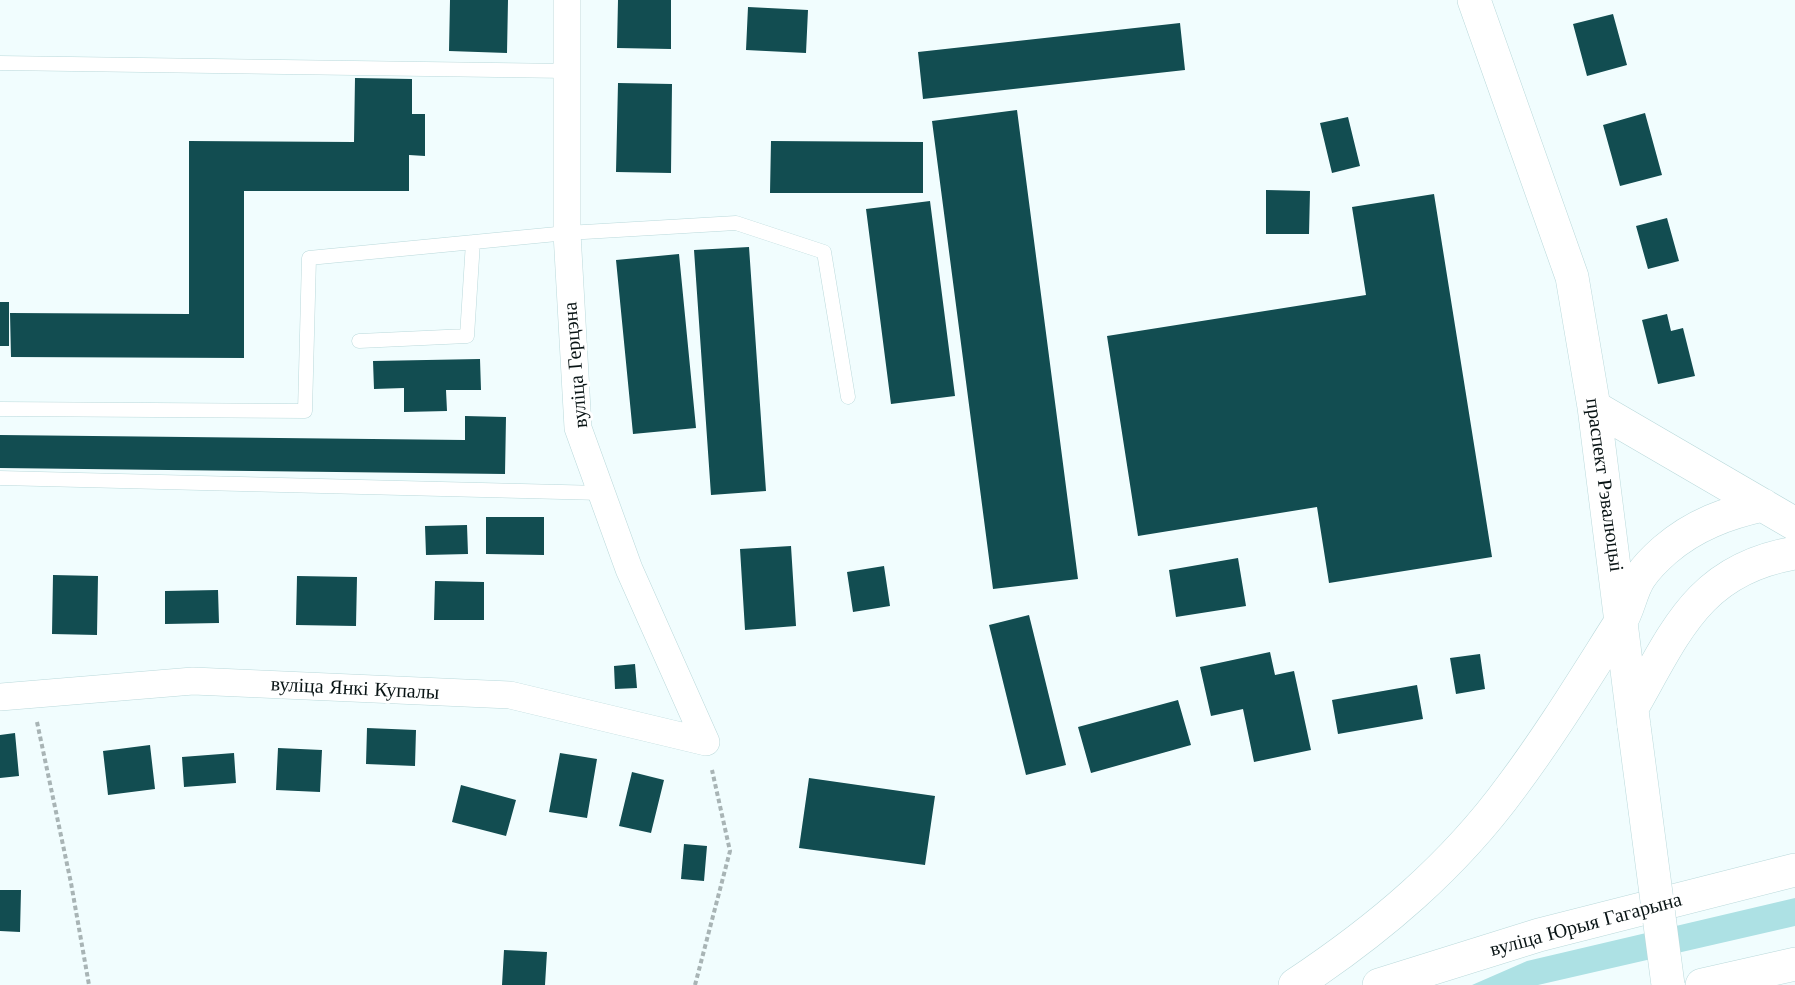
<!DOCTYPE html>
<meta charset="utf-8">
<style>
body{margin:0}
canvas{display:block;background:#f1fdfe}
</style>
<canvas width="1795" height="985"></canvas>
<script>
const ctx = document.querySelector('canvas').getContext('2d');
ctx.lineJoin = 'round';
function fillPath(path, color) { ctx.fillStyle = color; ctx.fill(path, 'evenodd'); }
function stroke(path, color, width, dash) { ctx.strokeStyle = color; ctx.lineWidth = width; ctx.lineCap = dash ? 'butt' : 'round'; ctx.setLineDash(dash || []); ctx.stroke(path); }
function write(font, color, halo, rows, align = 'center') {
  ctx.font = font + ' "Libre Baskerville",serif'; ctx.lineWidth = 6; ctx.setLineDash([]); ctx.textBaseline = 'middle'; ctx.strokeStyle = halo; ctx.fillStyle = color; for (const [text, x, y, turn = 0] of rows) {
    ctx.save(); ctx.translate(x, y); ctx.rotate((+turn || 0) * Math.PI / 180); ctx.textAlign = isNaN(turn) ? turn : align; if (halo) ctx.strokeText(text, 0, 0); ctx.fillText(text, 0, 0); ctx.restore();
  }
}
const green = new Path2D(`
 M1795,898v28l-257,59h-66l55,-24z`);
const building = new Path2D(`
 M450,0h58l-1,53 -58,-2z
 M618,0h53v49l-54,-1z
 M748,7l60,3 -2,43 -60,-3z
 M1613,14l14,51 -40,11 -14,-52z
 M1180,23l5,47 -262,29 -5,-47z
 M355,78l57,1v35h13v42l-16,-1v36h-165v167l-233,-1 -1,-44 179,1v-173l165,1z
 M618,83l54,1 -1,89 -55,-1z
 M1017,110l61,469 -85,10 -61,-468z
 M1645,113l17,62 -42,11 -17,-61z
 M1348,117l12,49 -28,7 -12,-50z
 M771,141l152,1v51h-153z
 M1266,190l44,1 -1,43h-43z
 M1434,194l58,363 -163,26 -12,-76 -179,29 -31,-200 259,-41 -14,-88z
 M930,201l25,195 -64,8 -25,-195z
 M1667,218l12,43 -31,8 -12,-43z
 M749,247l17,244 -55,4 -17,-245z
 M679,254l17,174 -63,6 -17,-174z
 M0,302h9v44h-9z
 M1667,314l4,17 12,-3 12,48 -37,8 -16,-64z
 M480,359l1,31h-35l1,21 -43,1v-24l-30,1 -1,-28z
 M465,416l41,1 -1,57 -505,-6v-33l465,5z
 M486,517h58v38l-58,-1z
 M467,525l1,29 -42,1 -1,-29z
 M791,546l5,80 -51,4 -5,-81z
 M1238,558l8,48 -70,11 -7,-47z
 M884,566l6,40 -37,6 -6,-40z
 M53,575l45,1 -1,59 -45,-1z
 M297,576l60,1 -1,49 -60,-1z
 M435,581l49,1v38h-50z
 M218,590l1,33 -54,1v-33z
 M1029,615l37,150 -40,10 -37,-150z
 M1270,652l5,23 19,-4 17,79 -57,12 -11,-53 -32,7 -11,-49z
 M1480,654l5,35 -29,5 -6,-36z
 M635,664l2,24 -22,1 -1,-23z
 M1417,685l6,34 -85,15 -6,-34z
 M1178,700l13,45 -100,28 -13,-46z
 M367,728l49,2 -1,36 -49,-2z
 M15,733l4,43 -19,2v-43z
 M150,745l5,44 -47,6 -5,-44z
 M278,748l44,2 -2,42 -44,-2z
 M234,753l2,30 -52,4 -2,-30z
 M560,753l37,6 -10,59 -38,-6z
 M632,772l32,8 -13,53 -32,-7z
 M809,778l126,18 -10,69 -126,-17z
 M461,785l55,15 -10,36 -54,-14z
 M684,844l23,2 -3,35 -23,-2z
 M0,890h21l-1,42 -20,-1z
 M504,950l43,2 -2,33h-43z`);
const path = new Path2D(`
 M37,722l34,161 18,102
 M695,985l35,-134 -18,-81`);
const service = new Path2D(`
 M0,63l567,8
 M359,341l108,-5 6,-94
 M0,409l305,2 4,-153 258,-25 169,-10 88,29 24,145
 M0,478l602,15`);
const minor = new Path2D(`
 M567,0v233l11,195 51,141 77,173
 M0,697l193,-16 317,14 196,47`);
const primary = new Path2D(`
 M1474,0l98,277 22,130 40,319
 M1594,407l201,117
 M1632,708c44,-77 67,-139 163,-155
 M1295,985c83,-55 158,-118 217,-199 39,-52 73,-108 108,-163 9,-14 11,-33 20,-46 6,-9 17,-20 25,-27 29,-25 62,-37 98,-45
 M1379,985l160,-50 256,-65
 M1702,985l93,-21`);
const primaryBridge = new Path2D(`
 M1634,726l34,259`);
const streetNames = [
 ["вуліца Герцэна",576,365,-95],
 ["праспект Рэвалюцыі",1604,485,82],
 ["вуліца Янкі Купалы",355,689,3],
 ["вуліца Юрыя Гагарына",1586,925,-15]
];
fillPath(green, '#ade1e4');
fillPath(building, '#124d51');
stroke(service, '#bad9db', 15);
stroke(minor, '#bad9db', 28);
stroke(primary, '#bad9db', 34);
stroke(path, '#a8b4b5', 4, [4.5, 3]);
stroke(service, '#fff', 14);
stroke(minor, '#fff', 27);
stroke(primary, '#fff', 33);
stroke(primaryBridge, '#bad9db', 34, []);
stroke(primaryBridge, '#fff', 33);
write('20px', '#091415', '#fff', streetNames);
</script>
